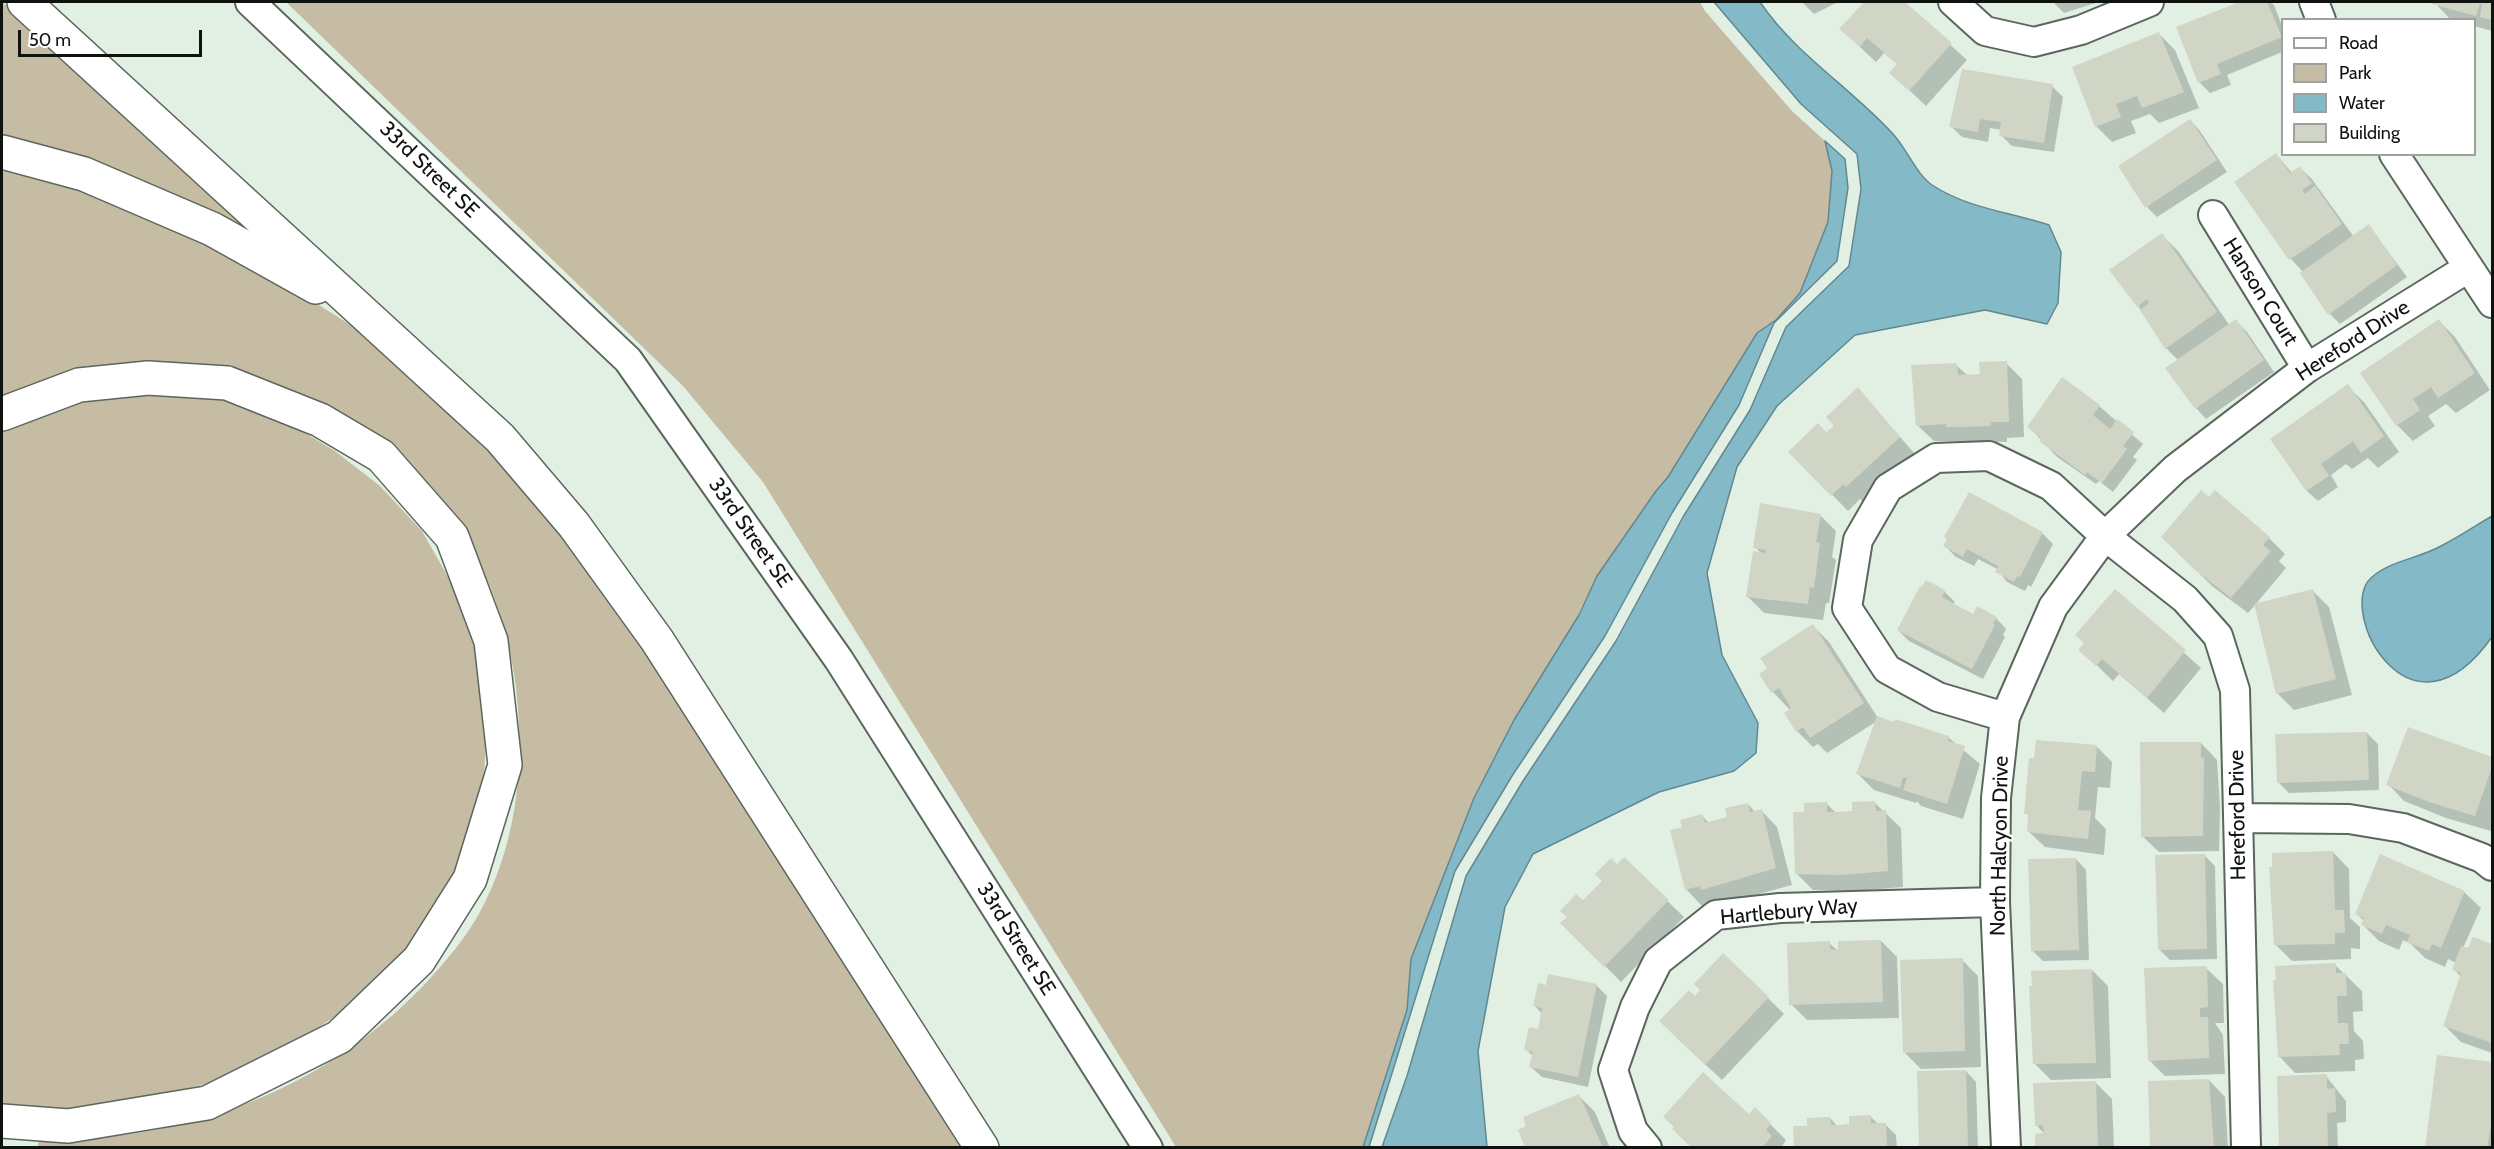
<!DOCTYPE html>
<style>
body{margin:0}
#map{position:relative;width:2494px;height:1149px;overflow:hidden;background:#e2f0e4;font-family:Cabin,sans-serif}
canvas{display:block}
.frame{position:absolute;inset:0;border:3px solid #0e130f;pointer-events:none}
.legend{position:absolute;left:2281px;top:18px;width:195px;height:138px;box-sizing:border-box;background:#fff;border:2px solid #9fa19f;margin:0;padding:8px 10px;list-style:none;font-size:18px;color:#0e130f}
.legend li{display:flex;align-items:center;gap:12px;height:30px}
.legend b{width:30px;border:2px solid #9fa19f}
.scale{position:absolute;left:18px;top:30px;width:184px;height:27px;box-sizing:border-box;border:3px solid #0e130f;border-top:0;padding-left:8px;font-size:18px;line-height:21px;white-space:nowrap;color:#0e130f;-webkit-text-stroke:4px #fff;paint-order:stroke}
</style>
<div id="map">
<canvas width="2494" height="1149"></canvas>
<div class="frame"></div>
<ul class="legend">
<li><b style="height:8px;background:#fff"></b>Road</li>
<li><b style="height:16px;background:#c6bba3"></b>Park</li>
<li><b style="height:16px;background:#84bac7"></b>Water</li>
<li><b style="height:16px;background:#d1d5c5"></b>Building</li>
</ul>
<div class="scale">50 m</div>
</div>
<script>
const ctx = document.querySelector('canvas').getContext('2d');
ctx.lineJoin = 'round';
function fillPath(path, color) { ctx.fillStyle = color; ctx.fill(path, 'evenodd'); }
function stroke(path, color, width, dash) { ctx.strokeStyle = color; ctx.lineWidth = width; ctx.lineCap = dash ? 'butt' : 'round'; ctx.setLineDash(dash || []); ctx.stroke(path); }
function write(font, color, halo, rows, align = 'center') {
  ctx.font = font + ' Cabin,sans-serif'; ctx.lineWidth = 4.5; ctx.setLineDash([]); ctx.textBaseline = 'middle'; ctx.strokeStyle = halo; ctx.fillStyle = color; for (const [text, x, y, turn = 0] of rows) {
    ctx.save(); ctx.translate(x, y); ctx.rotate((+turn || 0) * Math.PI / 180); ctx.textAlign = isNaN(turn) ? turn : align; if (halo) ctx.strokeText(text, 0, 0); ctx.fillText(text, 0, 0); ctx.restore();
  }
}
const green = new Path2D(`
 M2,2l255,227 -5,6 -250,-98z
 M286,2h1414l5,9 87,100 33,30 7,30 -4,51 -28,71 -24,27 -19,13 -89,144 -12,14 -59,85 -186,383 -4,51 -44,137h-187l-413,-665 -80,-96z
 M2,162l166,59 132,72 60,38 96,81 143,164 361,571 -922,-1 1,-7c32,-1 66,-1 98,-6 110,-17 211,-68 288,-149 20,-22 42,-47 56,-74 30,-56 41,-122 38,-185 -2,-49 -11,-95 -30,-141 -4,-8 -7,-19 -12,-26 -13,-17 -41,-34 -58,-49 -49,-41 -97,-82 -146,-123l-271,17z
 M124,390l65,1 74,17 72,43 45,35 42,45 38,67 20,65 7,62 -4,66 -11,53 -69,113 -49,46 -65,45 -57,29 -68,18 -72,13 -52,2 -38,-5v-677l59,-24z`);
const water = new Path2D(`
 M1714,2h46c35,52 91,86 133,132 14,15 23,40 39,51 35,23 77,27 117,40l12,27 -3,51 -11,21 -62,-14 -130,25 -78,71 -40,61 -30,106 15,82 36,68 -2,30 -22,18 -75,21 -126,62 -28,53 -27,144 9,96h-105l25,-71 59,-200 57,-95 93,-140 67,-124 67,-107 36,-83 63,-61 12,-77 -4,-35 -56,-50z
 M1825,141l20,18 3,29 -11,73 -63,62 -35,82 -67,108 -67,123 -93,140 -57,95 -86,276h-6l44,-137 4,-51 63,-161 40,-78 65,-105 18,-39 59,-85 12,-14 89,-144 19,-13 24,-27 28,-71 4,-51z
 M2492,516v121c-83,117 -156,-28 -121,-59 18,-17 49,-20 70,-32 18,-9 34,-20 51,-30z`);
const shadow = new Path2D(`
 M1802,2h36l-24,12z
 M1866,2h37l64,58 -41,46 -35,-33 7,-8 -14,-12 -8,9 -35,-33z
 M2053,2h46l-35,11z
 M2244,2h27l3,3 8,21v26l-55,23 4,10 -21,8 -11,-11 -22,-54z
 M2434,2h58v29l-18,-5v-6l-24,-1z
 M2159,34l16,16 24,58 -40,15 -9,-9 -19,7 5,12 -24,9 -16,-16z
 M2052,86l11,11 -9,55 -42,-6 -11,-11 1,-5 -12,-2 -2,14 -26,-5 -11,-11z
 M2190,120l10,11 27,41 -70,45 -10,-10z
 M2276,154l16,19 8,-5 11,10 43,59 15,-11 38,51 -67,47 -10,-10 -27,-42 -12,-13 -55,-77z
 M2162,235l16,16 52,75 6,-5 11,11 27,40 -68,47 -10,-11 -17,-47 -13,-13 -28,-42z
 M2439,321l16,16 35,53 -34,23 -10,-9 -18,12 7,10 -22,15 -16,-16 -35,-51z
 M2006,363l16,16 2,58 -17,1v4l-73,-1 -17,-16 39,-60 12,11 13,-1z
 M2347,386l17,16 35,50 -21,16 -10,-10 -16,11 -6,-5 -15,11 7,12 -20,14 -11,-10 -35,-52z
 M1858,389l57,65 -52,48 -3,-3 -12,12 -58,-59 37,-18 9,-8z
 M2099,406l44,38 -10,13 4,3 -24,32 -14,-11 -3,3 -39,-27 -28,-30z
 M1820,515l16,16 -4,26 4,3 -7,43h-3l-3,17 -59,-7 -16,-16 13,-44 -6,-6z
 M2042,533l11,11 -22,43 -3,-2 -3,6 -18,-9 -10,-13 -19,-10 -4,7 -18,-9 -11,-11z
 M2163,537l106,1 16,16 -6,7 7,7 -31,37 58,-14 16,16 23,88 -58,15 -16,-16 -23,-89 -7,8 -36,-27z
 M1923,589l21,2 11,11 -2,3 21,11 22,2 10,11 -3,6 2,2 -22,42 -74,-38 -11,-11z
 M2115,591l86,77 -37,45 -45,-39 -6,7 -32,-31z
 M1813,626l16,16 49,76 70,19 32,27 -17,55 -42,-13 -4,-5 -1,2 -42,-13 -16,-16 19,-53 -50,32 -9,-9 -5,3 -16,-16 -7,-21 -17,-18 -12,-18z
 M2409,728l83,30 -1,73 -45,-13 -42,-17 -16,-17z
 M2367,733l11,11 1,46 -90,3 -11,-11z
 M2201,743l16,17 3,47 -1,44 -60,1 -17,-16z
 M2096,746l16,16 -2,26 -12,-1 -3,31 11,11 -2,26 -59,-8 -17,-16 2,-14 -4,-4z
 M1875,803l26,25 2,59 -46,4 -44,-1 -17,-17 31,-69 9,9h17z
 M1748,804l7,8 6,-2 16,17 15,58 -74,20 -2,-3 -14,4 -16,-17 -2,-61 18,-12 7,7 20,-5z
 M2333,852l16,17 1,49 10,9v22l-9,-1v11l-59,2 -16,-16 -5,-76z
 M2204,855l11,11 2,93 -47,1 -11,-11z
 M1624,859l60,58 -63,65 -59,-59z
 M2076,859l10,11 3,90 -46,1 -11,-11z
 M2464,892l17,16 -18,40 6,2 4,-11 19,6v108l-31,-11 -16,-16 16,-49 -7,-8 2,-6 -8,-4 -3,8 -20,-9 -14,-14 -8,-4 -4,10 -20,-9 -16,-16 1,-4 -7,-7z
 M1881,941l16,16 2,61 -92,2 -16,-16 38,-61 9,8z
 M1962,960l16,16 3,91 -60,2 -16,-16z
 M2335,965l27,26 1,20 -10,1 1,19 9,10 1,18 -9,1v11l-60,2 -16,-17z
 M2206,968l17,16 1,39h-9l8,12 2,39 -60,2 -16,-16z
 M2092,970l16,16 3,92 -60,2 -16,-16 -2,-76z
 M1596,985l11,11 -19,91 -46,-10 -11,-10 2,-11 -7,-7 13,-18 3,-17 -7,-8 12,-19z
 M1695,998h73l16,16 -62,66 -45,-42z
 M2438,1057l54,7v84h-65z
 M1966,1071l10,11 2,66h-57z
 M2326,1076l20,25v21l-9,1 1,25h-58z
 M2209,1080l16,17 3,51h-77z
 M2096,1083l16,16 2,49h-77l9,-13 -10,-10z
 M1579,1096l16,16 15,36h-83z
 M1755,1109l31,31 -5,8h-88l56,-32z
 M1871,1117l7,7h7l11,11 1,13h-102l14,-21 21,-9 7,8h14z`);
const building = new Path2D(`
 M1864,2h41l47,41 -43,48 -20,-18 8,-9 -30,-26 -7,9 -21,-18z
 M2239,2h28l15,35 -65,27 4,10 -23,9 -22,-56z
 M2432,2h60v18l-12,-3 2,-13h-2l-4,12 -44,-12z
 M2159,32l25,60 -42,16 -5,-12 -21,8 5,13 -26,10 -23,-60z
 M1962,69l91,15 -9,59 -45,-7 2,-14 -21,-3 -2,13 -29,-5z
 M2190,119l27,41 -72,48 -27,-42z
 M2276,153l14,20 10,-7 12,17 -10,7 3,4 10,-8 27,38 -53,36 -55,-78z
 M2369,224l28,41 -69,50 -28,-42z
 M2162,233l55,79 -52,37 -25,-39 9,-7 -2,-4 -10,8 -28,-37z
 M2236,319l28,41 -69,49 -30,-41z
 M2439,319l36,54 -37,25 -7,-11 -18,12 7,11 -24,16 -36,-53z
 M2007,361l2,61h-18v4l-31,1h-14v-3l-30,2 -5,-61 46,-2 1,12 22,-1 -1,-12z
 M2062,377l38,28 -7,10 17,14 7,-10 17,13 -11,14 4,3 -25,34 -15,-11 -2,3 -46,-34 2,-3 -14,-11z
 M2348,384l36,52 -23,17 -8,-12 -32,23 8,12 -23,15 -36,-52z
 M1858,387l42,50 -54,50 -3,-3 -12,12 -43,-44 30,-29 8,9 8,-6 -8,-9z
 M2201,490l8,7 6,-7 55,47 -7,8 8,6 -40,47 -37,-29 -33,-32z
 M1969,492l74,40 -23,45 -3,-1 -3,6 -19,-10 3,-6 -31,-17 -4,8 -20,-11 4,-7 -3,-2z
 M1760,503l61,11 -5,28 4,1 -6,45 -4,-1 -2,17 -62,-7 7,-46 12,2 1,-3 -13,-2z
 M1926,580l19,10 -3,7 31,17 4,-8 20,11 -4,7 2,1 -23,44 -75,-39 23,-44 2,1z
 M2115,589l71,61 -39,48 -45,-39 -6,7 -18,-16 6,-7 -9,-8z
 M2313,589l23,90 -60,15 -22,-90z
 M1813,624l51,79 -54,35 -7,-11 -7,5 -12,-19 7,-5 -12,-20 -8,5 -12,-19 8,-6 -7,-10z
 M1877,716l17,6 1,-3 54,17 -1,5 17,5 -18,58 -44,-14 4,-12 -4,-1 -3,11 -44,-14z
 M2408,727l84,30v10l-17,49 -46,-14 -43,-17z
 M2367,732l2,48 -92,3 -2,-49z
 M2036,740l61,5 -2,27 -13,-1 -2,19 -2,20 13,1 -3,28 -61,-7 1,-18h-4l5,-56h5z
 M2140,742h61v15l3,1 -1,78 -62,1z
 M1875,801l1,10 10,-1 2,61 -47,4 -46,-1 -2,-62h11v-9l23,-1v10h12l13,-1v-9z
 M1748,803l2,9 12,-3 14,59 -75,22 -1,-4 -15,4 -15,-60 12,-3 -2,-7 22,-6 3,9 22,-6 -2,-9z
 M2333,851l2,59h9l1,23h-10v11l-61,1 -5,-78h3v-14z
 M2205,854l2,95 -49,1 -3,-95z
 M2380,854l85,37 -24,57 -9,-4 -3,7 -22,-9 3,-7 -24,-10 -4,9 -21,-9 3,-7 -9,-4z
 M1624,857l45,43 -65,67 -44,-44 7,-6 -7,-6 16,-17 7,6 19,-19 -7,-7 16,-16 6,6z
 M2076,858l3,92 -48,1 -3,-92z
 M2473,937l19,7v99l-49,-17 18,-53 -9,-3 9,-24 7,2z
 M1881,940l2,62 -94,3 -2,-62 43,-2v8l4,1 4,-1v-8z
 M1723,953l46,44 -64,68 -46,-44 30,-31 6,6 5,-6 -6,-6z
 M1963,958l2,93 -62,2 -3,-93z
 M2336,963v10h10l1,23h-10l1,27h10l1,21h-10l1,11 -62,2 -5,-77h3l-1,-14z
 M2207,966l1,41 -8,1v9h8l1,41 -61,3 -4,-93z
 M2092,969l4,94 -63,1 -4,-78h3l-1,-15z
 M1548,974l49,10 -19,93 -49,-10 4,-15 -9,-2 5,-23 9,2 4,-21 -9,-2 5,-23 8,2z
 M2437,1055l55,7v57l-5,29h-62z
 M1966,1070l2,78h-49l-2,-77z
 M1703,1072l46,42 6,-7 16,16 -5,7 6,6 -10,12h-70l-20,-19 2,-2 -11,-10z
 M2327,1074v15l8,-1 1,24 -9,1 1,35h-49l-2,-72z
 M2209,1079l5,69h-64l-2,-67z
 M2096,1081l2,67h-63v-14l9,-1 -1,-8 -8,1 -2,-43z
 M1579,1094l24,54h-78l-7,-18 8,-4 -3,-9z
 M1871,1115v8h15l1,25h-93l-1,-22h14v-8l23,-1 1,8h8l10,-1v-8z`);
const minor = new Path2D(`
 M250,2l378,358 211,300 309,488
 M1953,2l32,29 49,11 47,-12 68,-28
 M2314,2l7,18
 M2394,154l98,149
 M2213,215l94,153
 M2005,717l-67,-20 -51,-28 -40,-61 11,-68 30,-52 48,-30 53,-2 62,30 54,50 80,63 33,37 17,54 11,458
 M2239,818l110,1 54,9 79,30 10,8
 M1647,1148l-14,-17 -20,-61 22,-63 23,-46 58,-46 64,-7 215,-6
 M2006,1148l-11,-246 1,-104 9,-81 48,-110 52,-71 70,-67 132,-101 161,-100`);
const motorway = new Path2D(`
 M24,2l476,436 74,87 83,115 325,508
 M2,152l82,22 128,55 104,58
 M2,414l77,-29 69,-7 79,5 93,37 61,36 71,81 39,104 14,124 -35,114 -51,81 -80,77 -132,66 -139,23 -66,-5`);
const streetNames = [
 ["33rd Street SE",429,170,44],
 ["Hanson Court",2260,292,58],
 ["Hereford Drive",2353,341,-33],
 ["33rd Street SE",750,533,55],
 ["Hereford Drive",2238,815,-91],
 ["North Halcyon Drive",2000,846,-89],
 ["Hartlebury Way",1789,912,-5],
 ["33rd Street SE",1016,939,58]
];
fillPath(green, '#c6bba3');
fillPath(water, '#84bac7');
stroke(water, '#618890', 1.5);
fillPath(shadow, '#0003');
fillPath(building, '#d1d5c5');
stroke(minor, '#5a675d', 32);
stroke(motorway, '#5a675d', 36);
stroke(minor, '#fff', 28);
stroke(motorway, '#fff', 33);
write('21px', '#0e130f', '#fff', streetNames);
</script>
